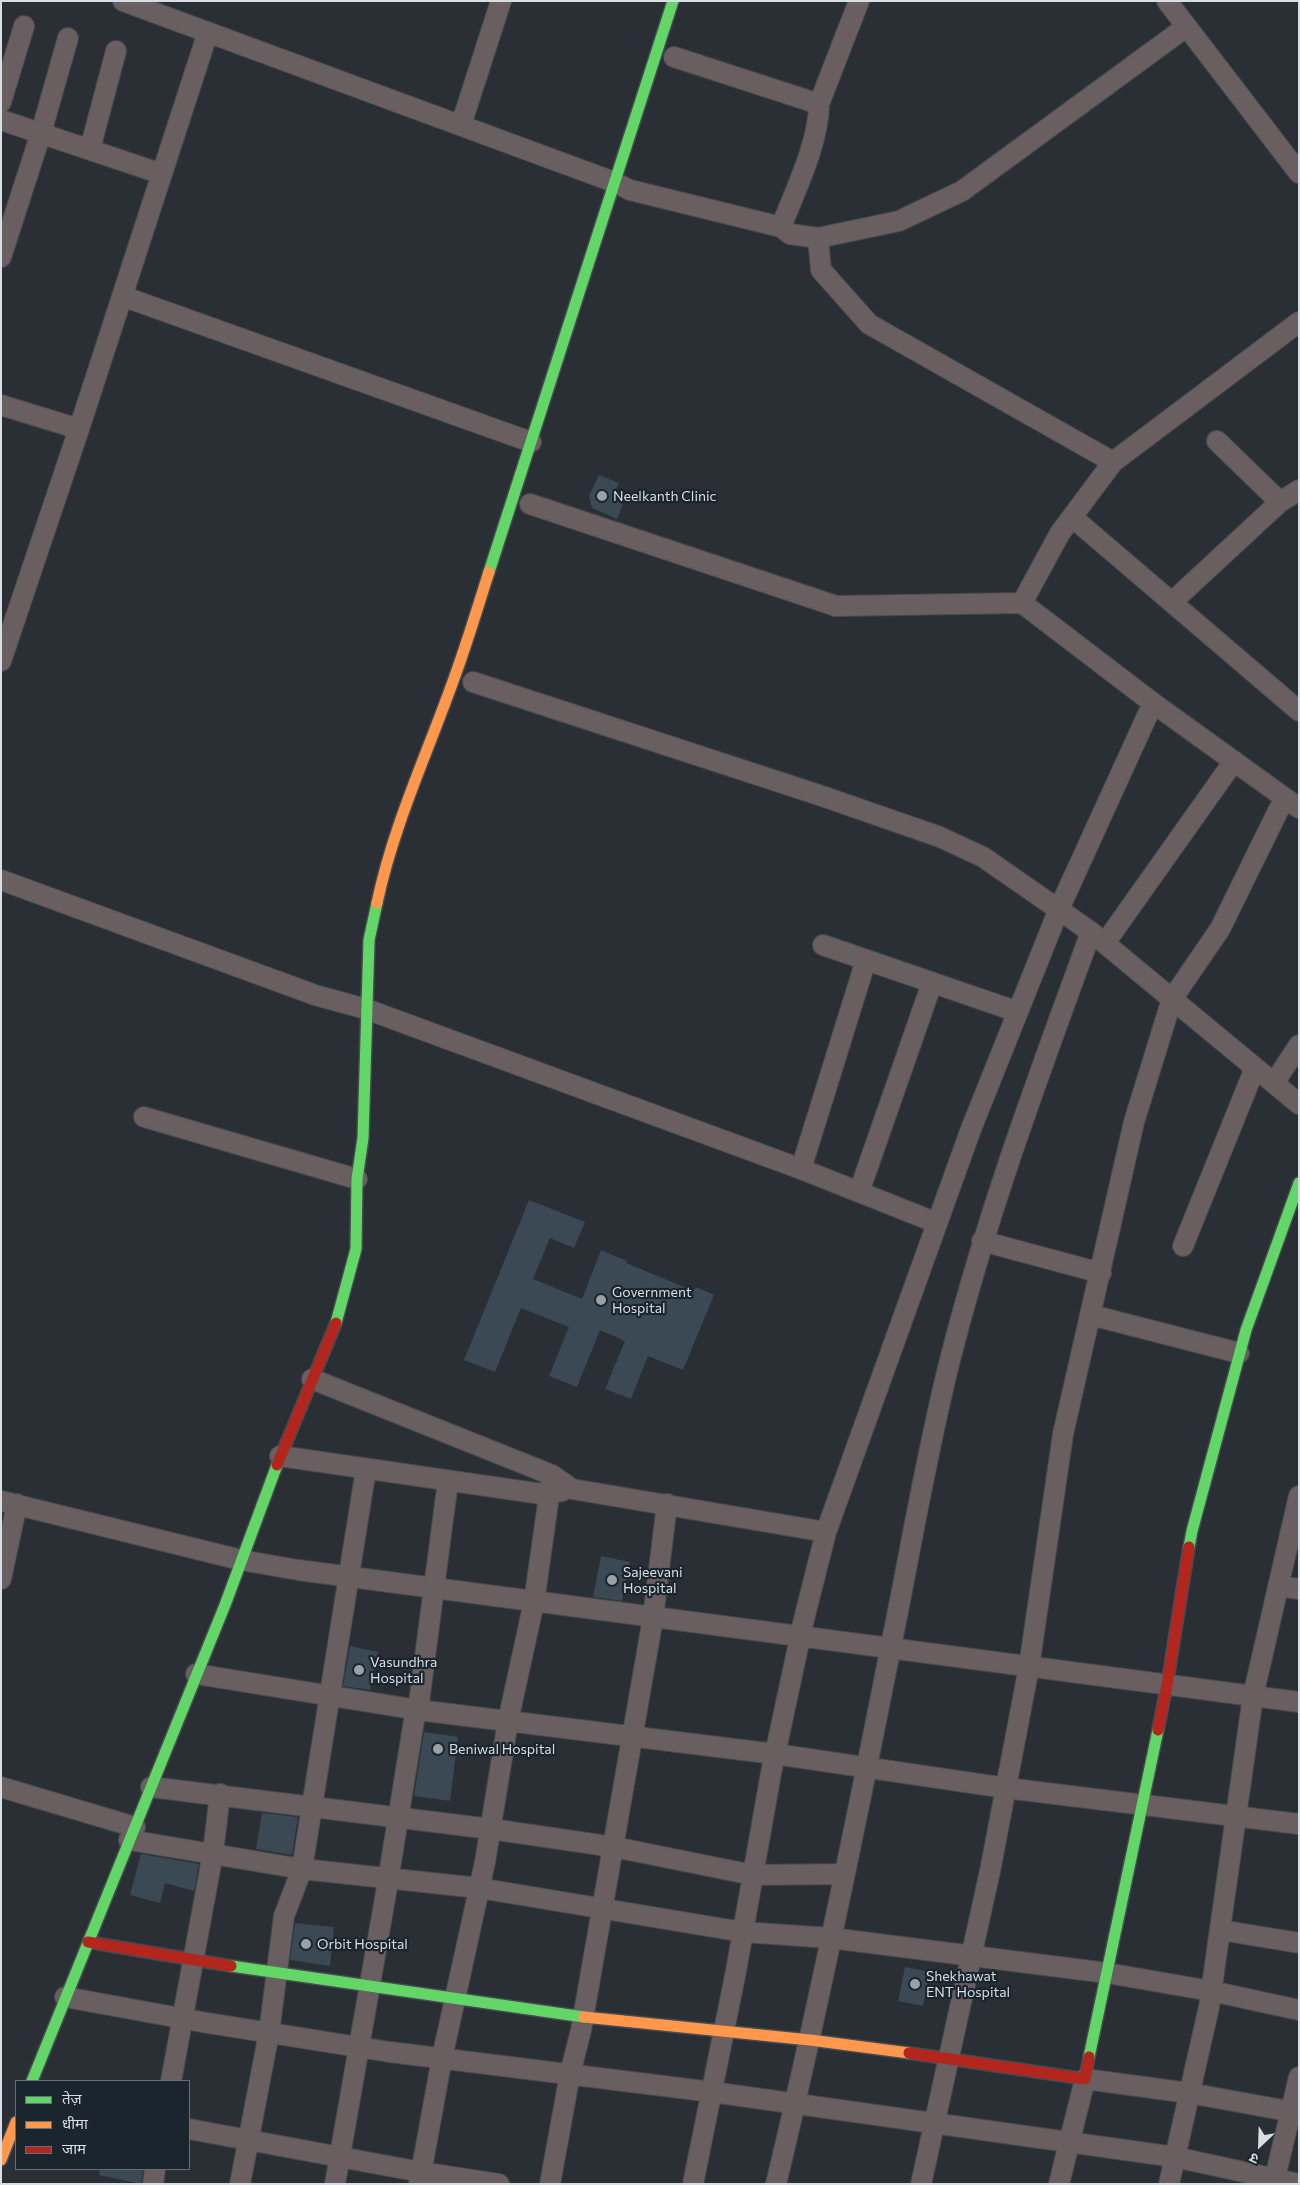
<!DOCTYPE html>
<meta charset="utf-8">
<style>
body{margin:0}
#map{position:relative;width:1300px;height:2185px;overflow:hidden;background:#292f34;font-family:Commissioner,"Noto Sans Devanagari",sans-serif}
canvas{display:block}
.frame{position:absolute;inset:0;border:2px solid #d7dee4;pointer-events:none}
.legend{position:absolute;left:15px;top:2080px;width:175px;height:90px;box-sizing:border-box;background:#1a252e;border:1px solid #666f77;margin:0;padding:6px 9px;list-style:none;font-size:15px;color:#d7dee4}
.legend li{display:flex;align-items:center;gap:10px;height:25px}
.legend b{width:25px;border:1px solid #666f77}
.north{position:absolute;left:1235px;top:2120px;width:50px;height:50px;-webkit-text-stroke:4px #1a252e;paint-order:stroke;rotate:204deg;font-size:14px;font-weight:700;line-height:20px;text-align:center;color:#d7dee4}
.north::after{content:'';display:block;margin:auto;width:18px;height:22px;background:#d7dee4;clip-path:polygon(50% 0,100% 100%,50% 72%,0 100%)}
</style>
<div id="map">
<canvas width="1300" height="2185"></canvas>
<div class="frame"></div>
<ul class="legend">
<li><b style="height:6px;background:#63d668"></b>तेज़</li>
<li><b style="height:6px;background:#ff974d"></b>धीमा</li>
<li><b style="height:6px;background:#b3261e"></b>जाम</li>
</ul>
<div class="north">उ</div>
</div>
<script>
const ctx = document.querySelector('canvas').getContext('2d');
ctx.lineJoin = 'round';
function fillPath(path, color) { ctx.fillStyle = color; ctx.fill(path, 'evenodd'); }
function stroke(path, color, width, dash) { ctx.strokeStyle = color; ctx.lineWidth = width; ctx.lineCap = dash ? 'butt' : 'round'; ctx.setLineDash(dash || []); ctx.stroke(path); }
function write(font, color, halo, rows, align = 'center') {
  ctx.font = font + ' Commissioner,sans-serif'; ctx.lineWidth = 4.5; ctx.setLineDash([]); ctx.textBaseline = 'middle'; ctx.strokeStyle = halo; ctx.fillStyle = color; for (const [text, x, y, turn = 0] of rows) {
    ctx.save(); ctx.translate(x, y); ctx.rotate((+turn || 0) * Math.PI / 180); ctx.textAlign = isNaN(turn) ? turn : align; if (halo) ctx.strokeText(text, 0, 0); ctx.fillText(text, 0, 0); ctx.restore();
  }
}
const building = new Path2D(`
 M599,475l20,8 -7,16 11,5 -6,15 -25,-11 -3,-12z
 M529,1200l56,22 -11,26 -24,-10 -17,41 49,20 19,-49 26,11 -1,2 68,28 2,-4 18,8 -31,75 -35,-14 -17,43 -26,-10 20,-48 -25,-11 -23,57 -28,-11 20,-49 -48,-19 -26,64 -31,-12z
 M601,1556l29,6 -8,39 -29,-4z
 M350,1646l28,6 -8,38 -27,-4z
 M424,1732l34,5 -8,64 -36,-5z
 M262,1813l36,4 -6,38 -36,-6z
 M141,1854l58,10 -5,27 -29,-8 -5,20 -30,-8z
 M295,1923l39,4 -4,39 -40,-6z
 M905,1967l25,5 -7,34 -25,-5z
 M100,2169h43l-2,15 -42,-9z`);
const street = new Path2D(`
 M123,1l491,181 16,8 151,37 9,7 28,4 81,-17 63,-30 224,-164
 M1167,1l132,172
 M674,57l145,47
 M1,102l23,-76
 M1,120l161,54
 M461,125l40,-124
 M90,149l26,-98
 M781,227c14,-36 38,-85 38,-123l40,-103
 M818,238l3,32 48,54 244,138 186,-140
 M1,257l40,-124 27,-95
 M122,296l409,146
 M1,405l78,24 -78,232
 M79,429l129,-397
 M1217,441l63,61
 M530,504l306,102 186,-3 131,100
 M1072,517l227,194
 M1172,602l108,-100 19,-12
 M1022,603l38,-70 53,-71
 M473,682l346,113 121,42 43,20 108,75 208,172
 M1,880l314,115 51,14 435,160 136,54
 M1105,943l129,-182
 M823,945l195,67
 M1274,1083l25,-38
 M144,1117l213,62
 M801,1169l65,-209
 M859,1192l73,-209
 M982,1241l119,32
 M1183,1246l72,-178
 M1091,1315l148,38
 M312,1379l240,96 20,14 254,43
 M280,1456l262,38 20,-3
 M1,1501l240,59 57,10 1001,132
 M1,1579l16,-75
 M1278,1586l21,3
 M196,1674l222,36 357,44 231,34 293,36
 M418,1710l30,-229
 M1,1787l134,40
 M151,1787l340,42 123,18 139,28 91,-1
 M129,1840l173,29 177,19 264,44 88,6 276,35 104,18 88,19
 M1220,1930l79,13
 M65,1997l137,25 188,30 322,40 463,65 124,27
 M171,2081l42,-228 7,-59
 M189,2129l232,43 78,12
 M1275,2178l24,-101
 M153,2184l2,-15
 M240,2184l29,-151 15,-117 18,-47 64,-400
 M335,2184l51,-291 30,-185
 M419,2184l23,-126 43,-196 23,-141 26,-119 18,-127
 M550,2184l20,-110 11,-44 72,-412 14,-114
 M693,2184l43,-213 35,-198 33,-154 22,-87 145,-403 88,-220 94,-206 146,105
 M776,2184c42,-175 78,-351 113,-528 20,-97 36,-196 60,-292 37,-148 90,-290 142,-432
 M921,2184l69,-313 39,-204 34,-233 71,-312 38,-123 48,-70 59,-120 9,-9
 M1059,2184l26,-105 104,14 110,20
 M1169,2184l40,-177 44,-311 46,-200`);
const fast = new Path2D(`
 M489,572l184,-571
 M336,1323l20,-74 1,-70 6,-41 6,-198 8,-37
 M1189,1547l3,-16 54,-201 53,-147
 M231,1966l353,51
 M1089,2057l69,-327
 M32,2081l193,-476 52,-140`);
const slow = new Path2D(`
 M377,903c17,-80 52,-153 79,-230 12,-33 22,-67 33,-101
 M584,2017l226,23 99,13
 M1,2160l15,-38`);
const jam = new Path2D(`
 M277,1465l59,-142
 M1158,1730l9,-45 22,-138
 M88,1942l143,24
 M909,2053l176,26 4,-22`);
const markers = [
 [602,496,6,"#9aa1a6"],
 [601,1300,6,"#9aa1a6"],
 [612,1580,6,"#9aa1a6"],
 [359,1670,6,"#9aa1a6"],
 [438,1749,6,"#9aa1a6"],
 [306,1944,6,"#9aa1a6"],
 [915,1984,6,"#9aa1a6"]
];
const poiNames = [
 ["Neelkanth Clinic",613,496],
 ["Government",612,1292],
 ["Hospital",612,1308],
 ["Sajeevani",623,1572],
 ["Hospital",623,1588],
 ["Vasundhra",370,1662],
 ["Hospital",370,1678],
 ["Beniwal Hospital",449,1749],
 ["Orbit Hospital",317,1944],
 ["Shekhawat",926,1976],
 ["ENT Hospital",926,1992]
];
fillPath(building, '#3a4954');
stroke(street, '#464b4f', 22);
stroke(fast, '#464b4f', 14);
stroke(slow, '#464b4f', 14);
stroke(jam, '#464b4f', 14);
stroke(street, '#695e60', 20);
stroke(fast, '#63d668', 11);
stroke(slow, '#ff974d', 11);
stroke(jam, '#b3261e', 11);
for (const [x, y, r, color] of markers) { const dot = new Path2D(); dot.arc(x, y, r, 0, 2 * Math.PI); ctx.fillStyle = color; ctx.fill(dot); stroke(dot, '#1a252e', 2); }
write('14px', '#d7dee4', '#1a252e', poiNames, 'left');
</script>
